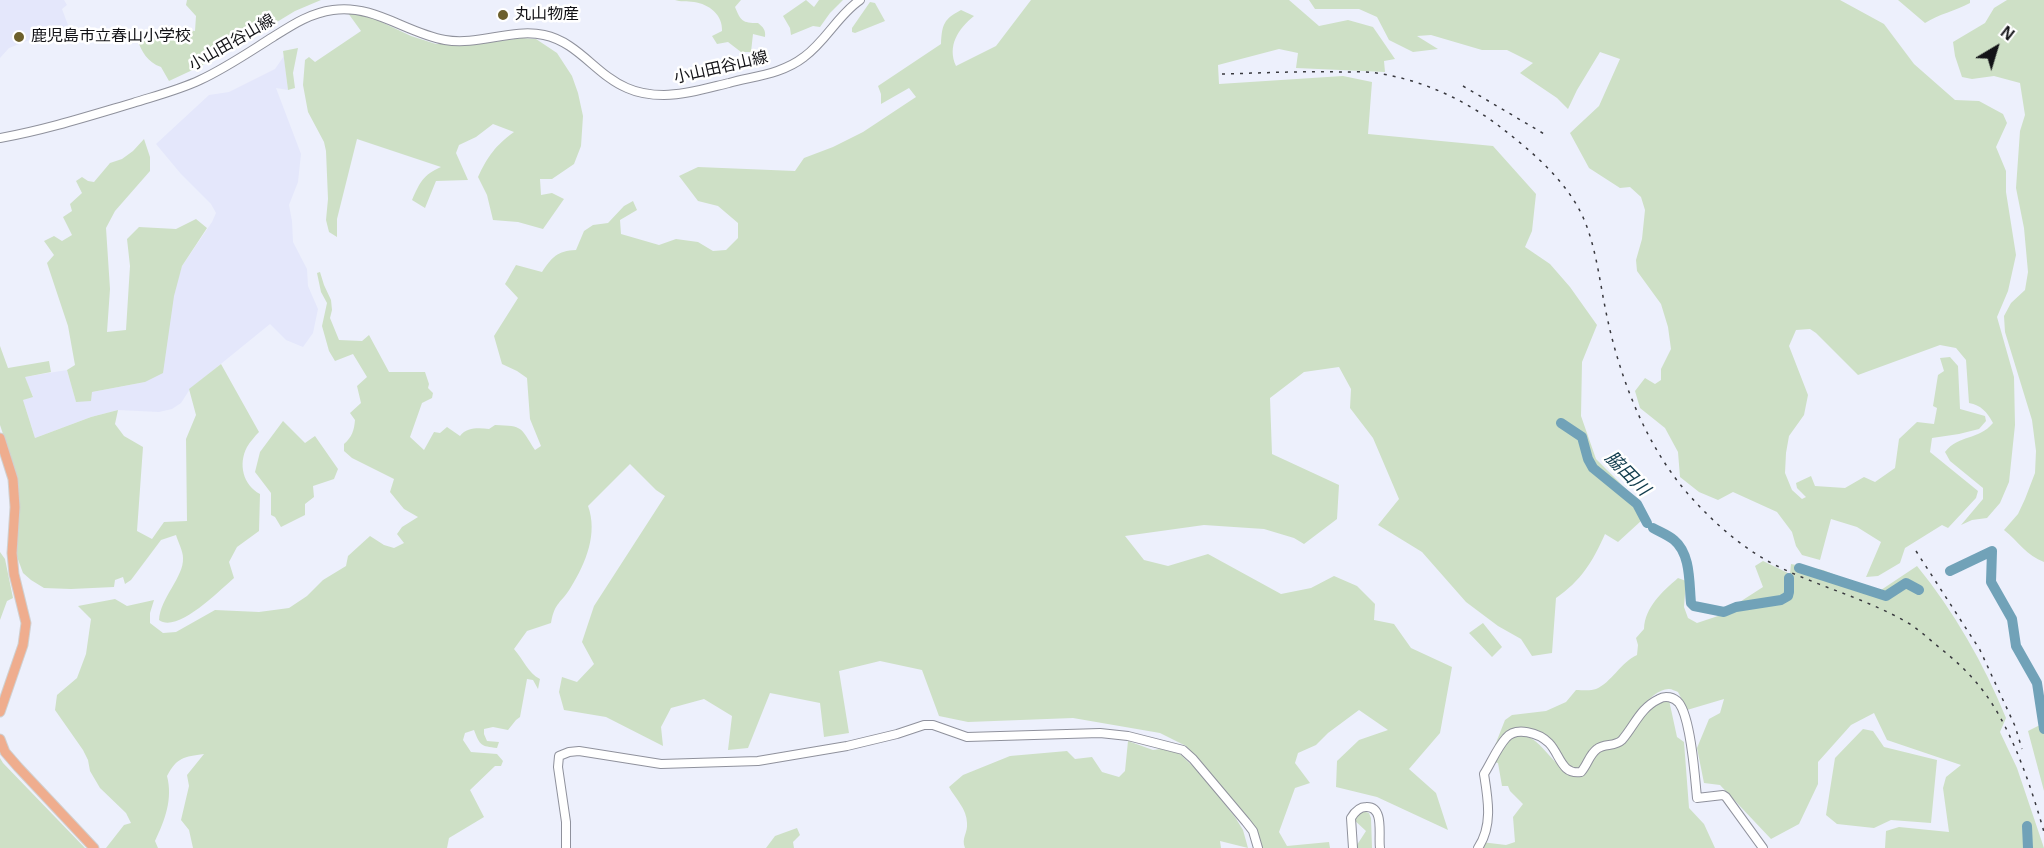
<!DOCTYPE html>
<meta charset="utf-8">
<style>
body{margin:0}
#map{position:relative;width:2044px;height:848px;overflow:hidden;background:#edf0fc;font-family:Helvetica,sans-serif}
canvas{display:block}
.north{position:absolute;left:1966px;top:18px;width:60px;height:60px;-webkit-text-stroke:4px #fff;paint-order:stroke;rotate:38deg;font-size:16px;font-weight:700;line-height:24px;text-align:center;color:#121216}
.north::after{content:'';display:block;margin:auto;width:21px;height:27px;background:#121216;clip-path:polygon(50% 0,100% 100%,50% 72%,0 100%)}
</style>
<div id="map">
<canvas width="2044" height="848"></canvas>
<div class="north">N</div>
</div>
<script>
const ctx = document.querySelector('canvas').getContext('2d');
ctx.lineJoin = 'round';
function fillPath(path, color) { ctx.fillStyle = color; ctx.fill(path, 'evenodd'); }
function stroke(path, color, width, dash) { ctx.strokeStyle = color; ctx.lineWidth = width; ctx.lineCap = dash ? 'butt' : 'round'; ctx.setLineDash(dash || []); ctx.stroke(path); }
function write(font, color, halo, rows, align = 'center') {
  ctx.font = font + ' Helvetica,"Noto Sans JP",sans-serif'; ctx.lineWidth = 5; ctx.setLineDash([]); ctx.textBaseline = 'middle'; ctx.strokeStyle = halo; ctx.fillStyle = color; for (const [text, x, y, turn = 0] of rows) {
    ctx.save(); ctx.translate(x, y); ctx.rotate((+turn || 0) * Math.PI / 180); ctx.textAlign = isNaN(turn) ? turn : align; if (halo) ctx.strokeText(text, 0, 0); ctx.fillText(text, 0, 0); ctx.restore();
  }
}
const built = new Path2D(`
 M0,0h64l3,5 -5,4 6,16 -59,23 -9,10z
 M284,56l4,34 -12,-2 25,66 -3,28 -9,23 3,16 1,21 14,27 1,17 10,23 -5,24 -10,14 -17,-7 -16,-16 -80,65 -9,14 -9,6 -13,3 -41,-2 -27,7 -56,21 -12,-38 10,-4 -9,-19 43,-7 9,32 16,-10 53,-10 37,-116 30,-44 4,-9 -5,-9 -30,-30 -25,-30 53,-49 20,-3 46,-23z`);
const green = new Path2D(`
 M187,0h134l-26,11 -79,48 -47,22 -8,-14c-14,-5 -19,-15 -24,-28l22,-2 13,-9 23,3 1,-15 -10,-11z
 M675,0h66l-6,7c6,14 7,16 23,16 5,4 8,7 7,14l-12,-3 -2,18h-10l-13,-10 -11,2 -5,-8 10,-5c1,-16 -13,-27 -28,-29 -7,-1 -14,0 -19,-2z
 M806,0l8,7 5,-7h24l-13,13 -10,14 -7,-1 -22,9 -1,-7 -7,-12z
 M1031,0h258l30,26 29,-6 25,7 22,32 -11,2 1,11 -89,-4 2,-15 -19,-4 -61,16 1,19 124,-8 29,6 -4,52 125,12 43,48 -4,37 -7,16 25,17 20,23 27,38 -15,37 -1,54 15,43 44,44 1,18 -23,21 -13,-8c-12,27 -24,47 -49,64l-4,55 -20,3 -11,-17 -23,-13 -32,-24 -44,-50 -44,-27 21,-26 -26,-61 -23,-30 1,-19 -12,-22 -35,5 -34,26 2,56 67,31 -2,34 -33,25 -10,-6 -30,-9 -60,-4 -79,11 19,24 24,6 40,-12 73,40 30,-6 23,-12 23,10 18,18 -1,16 20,4 17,24 41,19 -12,66 -31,36 27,24 12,37 -71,-33 -41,-10 1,-26 22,-21 29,-10 -29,-20 -31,23 -12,12 -18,8 -3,10 15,20 -15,5 -16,44 8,14 42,-4 1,6h-68l-7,-20 -69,-82 -26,-13 -87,-15 -105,4 -29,-6 -17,-46 -42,-9 -41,10 10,62 -25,4 -4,-34 -50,-10 -22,55 -20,2 4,-34 -28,-17 -33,9 -10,19 2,19 -57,-29 -42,-7 -5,-18 3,-15 15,5 17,-18 -12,-22 12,-36 71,-110 -9,-6 -26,-26 -42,42c10,27 -2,57 -17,81 -10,17 -16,14 -20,36l-24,8 -13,18c9,10 14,24 26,30l-2,10 -5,-9 -6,-1 -7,38 -4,3 -8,10 -15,-3 -9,2v5l3,7 12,1 -2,6c-16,-2 -17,-2 -23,-18l-9,3 -2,7 8,12 26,2 6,7 -2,5h-6l-25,24 14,27 -35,21 -2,10h-254l-4,-18 -8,-10 8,-34 -2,-11 17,-21c-20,3 -27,3 -37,22 6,23 -2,44 -12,65l3,7h-52l18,-23 7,-2 -5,-10 -26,-25 -10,-17 -2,-11 -5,-10 -28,-40 2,-15 20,-17 9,-24 5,-35 -13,-13 37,-7 12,7 27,-6 -4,13v10l13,10 13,-1 39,-22 44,2 30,-4 18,-12 16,-16 23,-14 2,-10 22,-20 14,9 10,3 10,-5 -7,-9 5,-7 16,-10 -14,-8 -14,-17 4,-13 -42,-21 -8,-7v-7c8,-7 10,-13 11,-24l-5,-7 11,-10 -4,-17 10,-9 -14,-23 -18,7 -6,-10 -7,-25 5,-23 -6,-11 -4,-19 3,-1 4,13 7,15 1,10 -2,8 9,22 23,1 7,-6 20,37h36l4,12 -1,4 5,5 -1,5 -10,5 -12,34 14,13 10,-18 6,1 7,-6 13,9c7,-9 19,-8 29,-7l6,-4c29,1 25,2 40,25l6,-4 -11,-27 -3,-41 -10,-7 -15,-7 -8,-28 24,-38 -13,-14 11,-19 26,7c10,-15 15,-21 34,-22l8,-19 9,-6 15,-2 16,-17 9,-5 4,9 -17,10 1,14 38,11 17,-6 22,3 15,9 13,-1 12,-12v-15l-20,-17 -20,-5 -19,-25 19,-9 97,4 9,-13 29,-11 30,-15 53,-35 -7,-9 -28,16v-10l-3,-8 63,-42c1,-20 3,-25 20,-34l13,6c-16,13 -27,30 -18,50l40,-20z
 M1309,0h531l44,24 30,40 41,36 24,1 24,13 4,9 -11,24 10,24v21l10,63 -8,36 -11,26 17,60 1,48 -6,57 -9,21 -13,15 -15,2 -11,5 22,-26v-11l-33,-27 -5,-9c14,-18 33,-11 48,-29 -6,-11 -12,-18 -24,-20l-3,-43 -10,-12 -16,-3 -82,30 -42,-42 -6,-4 -14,1 -7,16 19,49 -4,20 -15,21 -3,17 -1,20 7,17 10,9 4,-2 -9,-9 -1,-5 15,-7 4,10 30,2 19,-11 11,5 20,-14 4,-29 18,-17 17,2 3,-16 -4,-2 5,-31 6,-4 -4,-13 10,-1 8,9 2,43 25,7 1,5 -7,8 -20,5 -27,4 -2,14 48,39 -2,7 -28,30 -6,-3 -37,23 -5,15 -22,13 -12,1 15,-35 -24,-15 -26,-8 -11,41 -18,-5 -6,-9 -4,-14 -15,-20 -44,-20 -15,8 -19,-8 -19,-15 -2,-25 -13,-24 -25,-20 -5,-17 10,-13 10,6 6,-4v-11l10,-20 -3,-22 -7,-23 -24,-33 -1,-11 6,-21 3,-29 -4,-13 -11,-10 -10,1 -31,-20 -19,-35 29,-27 21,-47 -20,-7 -23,38 -9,19 -11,-11 -37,-25 13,-10 -26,-13h-25l-51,-15 -14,1 21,13 -25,3 -24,-12 -12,-23 -18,-8h-44z
 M1898,0h72v3c-15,8 -31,11 -45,20z
 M2007,0h37v562c-17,-6 -26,-21 -40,-32l14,-16 7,-15 10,-26 1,-22 -4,-31 -27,-88 -1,-16 7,-13 14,-13 3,-18 -4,-44 -8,-40 4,-57 5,-16 -5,-32 -26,-7 -22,3 -10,-2 -7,-21 -2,-14 32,-19 9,-15z
 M870,2l5,1 10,18 -30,12 -3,-1v-4z
 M348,13l25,5 38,18 25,8h41l45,-6 14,1 21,14 15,23 6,17 5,23 -2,30 -7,18 -22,15h-12l1,16 11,-2 12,6 -21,30 -25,-7 -25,-2 -6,-25 -9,-18c10,-21 17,-31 36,-45l-21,-8 -17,13 -17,8 -3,8 12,27 -32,1 -11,27 -13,-8c8,-18 11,-25 29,-33l-84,-28 -20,80v18l-8,-5 -3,-12 2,-21 -2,-48 -2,-9 -16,-30 -5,-27 2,-25 4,-3 6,5 46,-31z
 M298,48l-5,25 2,15 -7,2 -5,-39z
 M144,139l6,18v14l-35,40 -9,17 4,61 -3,43 19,-2 4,-64 -3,-27 12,-12 37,2 20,-10 11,9 -25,38 -8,30 -11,77 -18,9 -53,10 -1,9 -15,1 -9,-32 8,-5 -7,-39 -21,-63 7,-8 -10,-14 10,-5 8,5 10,-6 -9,-18 9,-6 -2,-7 12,-11 -6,-12 6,-4 6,4 6,1 16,-19 12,-4 11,-8z
 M0,346l8,22 41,-7 2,11 -26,5 8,20 -10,3 12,38 56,-21 27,-7 -3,14 9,12 19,11 -6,84 15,8 12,-17 23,-1 -1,-82 10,-24 -7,-26 32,-25 38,68c-4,4 -9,10 -12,15 -9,17 -4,38 13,47l-1,37 -22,16 -8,15 5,16c-14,12 -57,56 -75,42 1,-22 25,-43 24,-62 0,-7 -5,-16 -7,-23l-15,5 -30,40 -6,4 -2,-7 -8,3 -1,7 -43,2 -27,-1 -13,-8 -8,-7 -7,-19 3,-49 -5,-38 -14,-42z
 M283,421l22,22 10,-7 23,33 -4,10 -21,7 1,11 -9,7v11l-24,12 -6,-10 -4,-2v-22l-16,-21 5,-20z
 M0,552l5,7 8,39 -6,3 -7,19z
 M1763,561l27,13 1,-10 32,6 55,22 39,-26c37,45 67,98 89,152l-6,14 17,36 27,80h-159l1,-17 13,-4 50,5 -6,-44 3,-11 15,-12 -74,-25 -13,-27 -23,12 -33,37v22l-19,40 -28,15 -51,-54 -16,-2 -7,-35 12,-29 11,-6 4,-14 -37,11 -9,-18c-3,-1 -6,-3 -9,-3 -18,-1 -42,37 -52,51 -30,4 -21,11 -39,30l-6,-1 -9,-9 -10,-18 -36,-12 -27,28 15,-38 7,-5 34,-4 20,-9 10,-12c6,0 15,1 20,-1 15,-6 25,-27 41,-34l1,-10 -2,-7 8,-9c1,-22 18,-37 34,-51l8,3 -2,26 4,11 9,5 21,-7 45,-29 -8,-21z
 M1483,623l19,24 -10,10 -23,-24z
 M1662,699l7,1 8,37 7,5 5,66 15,16 11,24h-236l2,-6 25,3 9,-3 -2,-25 10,-13 -13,-13 -2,-5h-6l-4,-23 -5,-1c4,-6 8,-14 13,-20 22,-26 44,21 61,30 4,2 9,2 14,2l20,-25 11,-2z
 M2044,723v68l-16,-60z
 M1863,729l10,2 11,16 53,13 -6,63 -40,-3 -17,8 -37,-4 -11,-9 9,-57z
 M1128,741l25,9 15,-2 12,6 20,19 35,44 8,13 5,18 -28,-7 1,7h-256c-4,-10 3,-15 2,-25 0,-14 -12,-25 -18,-36l14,-12 47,-19 57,-5 8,8 17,-2 10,15 17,5 6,-6z
 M0,758l3,5 82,85h-85z
 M1363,811l6,2 2,5 1,30h-17l11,-17 -14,-13z
 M797,828l3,7 -7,7 1,6h-28l9,-12z`);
const river = new Path2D(`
 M1561,423l21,14 6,22 5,9 44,36 10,19
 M1653,528c7,4 15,7 21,12 17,14 15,43 17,63l3,3 30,6 12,-5 45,-7 7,-4 1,-4v-14
 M1799,568l87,28 20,-13 13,7
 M1950,571l42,-20 -1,31 21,37 4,27 21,37 7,46
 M2027,826l1,22`);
const secondary = new Path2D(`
 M0,138c45,-8 89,-22 133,-35 22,-7 46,-13 67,-23 26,-12 49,-28 73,-43 19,-12 37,-24 60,-27 41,-6 73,23 112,30 33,6 67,-12 99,-5 34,7 52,40 83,53 11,5 24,7 37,7 21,0 44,-7 65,-12 26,-7 53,-9 75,-26 22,-16 34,-42 56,-57
 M566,848v-26l-8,-55 1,-11 10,-4 10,-1 82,13 97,-3 89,-15 50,-12 27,-9h9l34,12 133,-4 28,3 55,14 10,9 53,63 7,9 5,17
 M1353,848l-2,-30c3,-5 8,-11 15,-11 19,-1 12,29 14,41
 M1478,848c15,-22 10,-49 6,-74 7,-11 13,-26 22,-36 10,-12 33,-5 43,5 11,11 12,32 32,29 7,-8 8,-17 16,-23 7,-6 18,-2 25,-9 13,-15 18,-32 37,-41 6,-4 15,-2 20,4 12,16 16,74 18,95l26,-3 3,2 37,51`);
const primary = new Path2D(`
 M0,438l13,41 2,28 -3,46 2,21 12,49 -3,22 -23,67
 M0,739l5,13 13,15 76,81`);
const rail = new Path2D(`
 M1222,74c39,-1 78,-3 117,-2 14,0 29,-1 43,2 42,7 83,26 117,52 35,27 73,59 88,101 10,28 13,56 19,85 13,64 39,133 83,183 25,28 53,53 86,70 44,22 93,34 135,59 9,6 17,13 25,20 14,11 28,23 40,37 34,38 55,102 69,151
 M1463,86l83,49
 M1916,551l64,99 35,76 7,23`);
const markers = [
 [503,15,6,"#6c5f2c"],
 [19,37,6,"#6c5f2c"]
];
const poiNames = [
 ["丸山物産",515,15],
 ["鹿児島市立春山小学校",31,37]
];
const streetNames = [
 ["小山田谷山線",232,43,-30],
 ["小山田谷山線",721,68,-13]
];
const waterNames = [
 ["脇田川",1627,474,45]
];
fillPath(built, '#e4e7fb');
fillPath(green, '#cee0c6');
stroke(river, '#71a2b8', 10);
stroke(secondary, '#8f919c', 10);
stroke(primary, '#d0d0d0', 11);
stroke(secondary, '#fff', 8);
stroke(primary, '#efad8e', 9);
stroke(rail, '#38383e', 1.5, [3, 6]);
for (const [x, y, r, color] of markers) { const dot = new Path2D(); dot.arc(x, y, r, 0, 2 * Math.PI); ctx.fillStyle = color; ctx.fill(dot); stroke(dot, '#fff', 2); }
write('16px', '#121216', '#fff', poiNames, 'left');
write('16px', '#121216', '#fff', streetNames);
write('italic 18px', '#0f3b4c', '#fff', waterNames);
</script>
